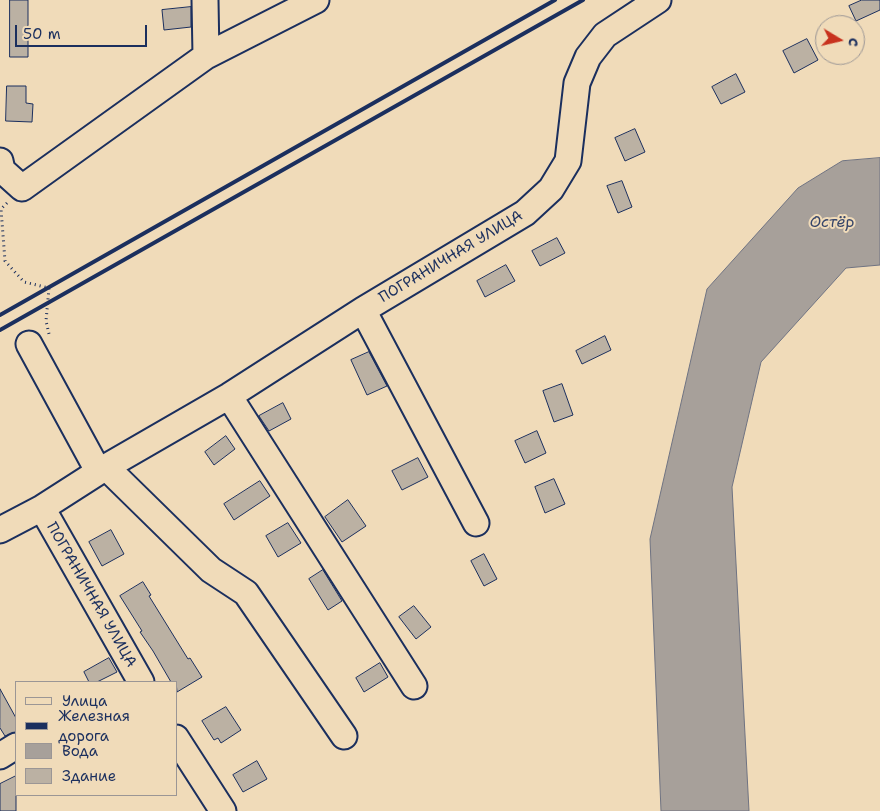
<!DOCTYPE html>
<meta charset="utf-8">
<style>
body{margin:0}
#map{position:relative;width:880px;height:811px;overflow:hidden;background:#f0dbb9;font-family:"Shantell Sans",sans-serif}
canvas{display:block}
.legend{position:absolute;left:15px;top:681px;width:162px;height:115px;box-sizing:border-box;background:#f0dbb9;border:1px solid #9b9695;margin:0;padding:6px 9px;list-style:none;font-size:15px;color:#1b2f5e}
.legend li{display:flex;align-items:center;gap:10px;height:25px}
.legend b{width:25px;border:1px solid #9b9695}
.north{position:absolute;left:815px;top:15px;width:50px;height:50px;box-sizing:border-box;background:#f0dbb9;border:1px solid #9b9695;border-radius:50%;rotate:99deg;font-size:14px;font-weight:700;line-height:20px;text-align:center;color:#1b2f5e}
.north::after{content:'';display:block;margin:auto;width:18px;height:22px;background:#c8321e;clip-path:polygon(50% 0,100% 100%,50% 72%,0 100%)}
.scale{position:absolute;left:15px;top:25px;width:132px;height:22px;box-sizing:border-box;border:2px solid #1b2f5e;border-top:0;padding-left:6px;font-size:15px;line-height:18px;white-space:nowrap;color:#1b2f5e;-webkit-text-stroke:4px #f0dbb9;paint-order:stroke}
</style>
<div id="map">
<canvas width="880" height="811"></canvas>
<ul class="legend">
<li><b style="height:6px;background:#f0dbb9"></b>Улица</li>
<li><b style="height:6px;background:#1b2f5e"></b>Железная дорога</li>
<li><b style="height:14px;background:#a7a09a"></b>Вода</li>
<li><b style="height:14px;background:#bbb1a3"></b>Здание</li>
</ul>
<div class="north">С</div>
<div class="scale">50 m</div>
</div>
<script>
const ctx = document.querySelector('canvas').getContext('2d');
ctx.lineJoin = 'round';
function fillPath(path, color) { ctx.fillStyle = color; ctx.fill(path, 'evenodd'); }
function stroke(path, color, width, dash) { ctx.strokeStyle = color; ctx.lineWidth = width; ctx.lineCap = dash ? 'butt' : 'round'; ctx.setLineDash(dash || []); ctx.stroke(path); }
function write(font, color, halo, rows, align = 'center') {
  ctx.font = font + ' "Shantell Sans",sans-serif'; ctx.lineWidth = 4; ctx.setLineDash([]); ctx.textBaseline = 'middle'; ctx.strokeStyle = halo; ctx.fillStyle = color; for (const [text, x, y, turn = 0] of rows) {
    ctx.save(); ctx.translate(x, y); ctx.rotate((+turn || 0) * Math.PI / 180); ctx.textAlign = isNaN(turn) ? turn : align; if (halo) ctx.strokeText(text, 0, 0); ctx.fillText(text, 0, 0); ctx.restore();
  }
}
const water = new Path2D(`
 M880,158v107l-34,3 -85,94 -29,125 17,324h-88l-11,-272 57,-250 91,-101 44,-27z`);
const building = new Path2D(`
 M10,0h18v57h-18z
 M862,0h18v10l-24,11 -7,-15z
 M191,7v20l-27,3 -2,-20z
 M807,39l11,21 -24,13 -11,-22z
 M736,74l9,18 -24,12 -9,-17z
 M7,86h19v17l7,1 -1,18 -26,-1z
 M635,129l10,23 -20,9 -10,-23z
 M622,181l10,26 -14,6 -11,-27z
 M557,238l8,15 -25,13 -8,-15z
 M506,265l9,16 -30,16 -8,-16z
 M605,336l6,14 -29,14 -6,-13z
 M369,352l18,34 -20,9 -16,-35z
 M562,384l11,31 -19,7 -11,-31z
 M283,403l8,16 -22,12 -10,-15z
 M537,431l9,22 -21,10 -10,-22z
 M226,436l9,13 -21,16 -9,-13z
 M418,458l10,19 -26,13 -10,-19z
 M554,479l11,25 -20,9 -10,-26z
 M260,481l10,15 -36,24 -10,-16z
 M348,500l18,26 -24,16 -17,-25z
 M288,523l13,20 -23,14 -12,-21z
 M111,530l13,24 -22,12 -13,-24z
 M484,554l13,25 -13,7 -13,-25z
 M323,570l19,31 -14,9 -19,-31z
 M143,582l8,13 -2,1 39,63 2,-1 12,19 -25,15 -1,-10h-5l-18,-31 -13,-19 2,-1 -22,-35z
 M414,606l17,21 -15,12 -17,-22z
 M109,658l8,14 -20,10h-8l-5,-10z
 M380,663l8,14 -24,15 -8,-14z
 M0,689l16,29v14l-11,4 -5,-8z
 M226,707l15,23 -20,13 -3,-5 -4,2 -12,-19z
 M257,761l10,18 -24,13 -10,-17z
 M16,776v35h-16v-27z`);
const path = new Path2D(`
 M7,203l-6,6 4,52 19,21 25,6 -3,33 3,13`);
const minor = new Path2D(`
 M205,0l1,56
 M0,161l2,9 20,18 184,-132 110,-56
 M363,310l113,213
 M29,344l67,123h10l105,103 35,23 98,143
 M229,396l185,290
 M42,508l99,174
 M0,530l42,-22 64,-41 123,-71 134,-86 162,-97 26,-24 17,-28 9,-78 11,-26 17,-22 53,-35
 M176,738l47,73
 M0,756l16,-10`);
const rail = new Path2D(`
 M0,315l555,-315
 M0,330l583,-330`);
const streetNames = [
 ["ПОГРАНИЧНАЯ УЛИЦА",451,257,-31],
 ["ПОГРАНИЧНАЯ УЛИЦА",91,595,60]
];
const waterNames = [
 ["Остёр",832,223]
];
fillPath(water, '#a7a09a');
stroke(water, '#6f7382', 1);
fillPath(building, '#bbb1a3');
stroke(building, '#1b2f5e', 1);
stroke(minor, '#1b2f5e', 29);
stroke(path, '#1b2f5e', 3, [1, 4]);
stroke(minor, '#f0dbb9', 25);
stroke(rail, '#1b2f5e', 4);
write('15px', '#1b2f5e', '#f0dbb9', streetNames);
write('italic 16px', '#37466a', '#f0dbb9', waterNames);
</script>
